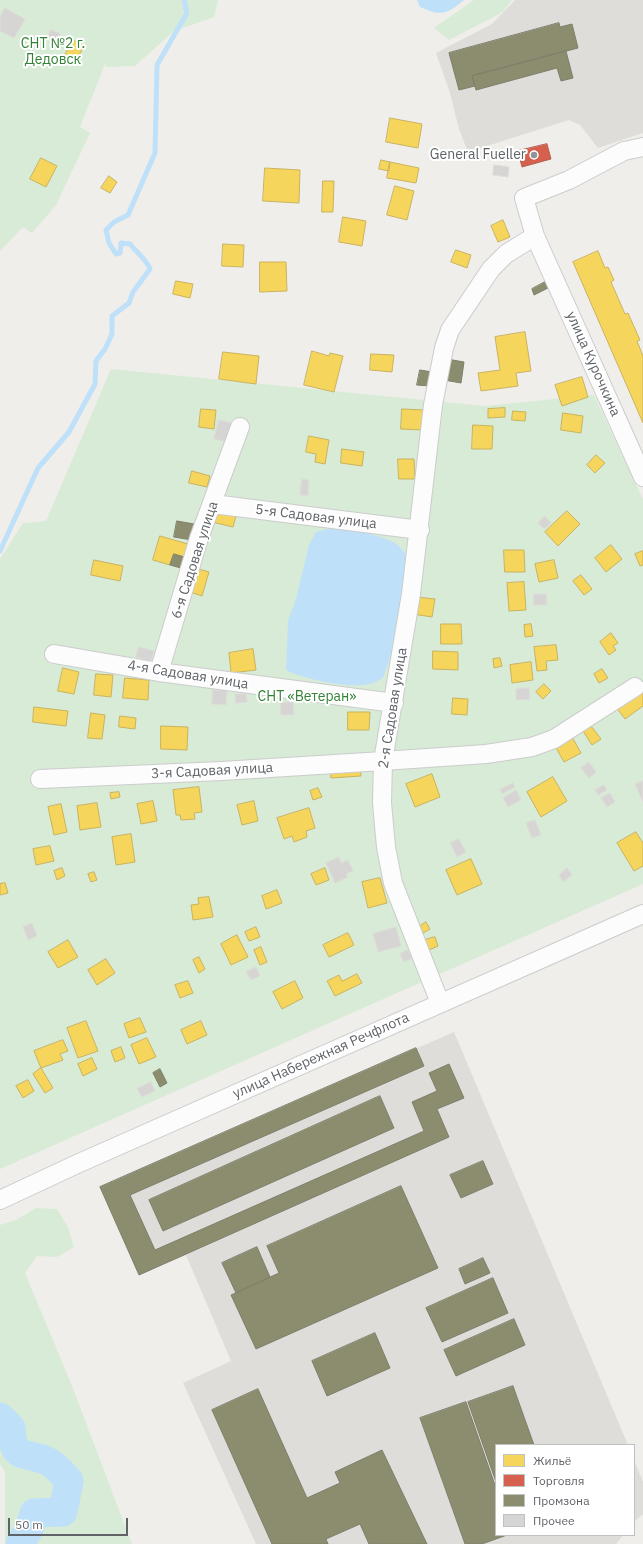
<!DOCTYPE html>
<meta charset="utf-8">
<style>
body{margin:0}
#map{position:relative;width:643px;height:1544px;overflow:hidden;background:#efeeea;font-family:"IBM Plex Sans",sans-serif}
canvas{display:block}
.legend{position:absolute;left:495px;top:1444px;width:140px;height:92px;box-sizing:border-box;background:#fff;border:1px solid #bfc1c3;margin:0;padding:5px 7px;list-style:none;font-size:12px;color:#5f6368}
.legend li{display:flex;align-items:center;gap:8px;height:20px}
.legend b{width:20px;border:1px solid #bfc1c3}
.scale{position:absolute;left:8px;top:1518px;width:120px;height:18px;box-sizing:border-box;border:2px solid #5f6368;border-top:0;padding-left:5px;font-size:12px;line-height:14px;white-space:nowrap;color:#5f6368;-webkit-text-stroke:3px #fff;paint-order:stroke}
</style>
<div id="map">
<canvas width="643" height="1544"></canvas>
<ul class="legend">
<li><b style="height:11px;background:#f6d55c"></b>Жильё</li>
<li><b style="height:11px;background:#d6604d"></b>Торговля</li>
<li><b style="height:11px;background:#8c8c6e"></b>Промзона</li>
<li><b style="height:11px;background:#d6d5d3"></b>Прочее</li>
</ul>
<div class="scale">50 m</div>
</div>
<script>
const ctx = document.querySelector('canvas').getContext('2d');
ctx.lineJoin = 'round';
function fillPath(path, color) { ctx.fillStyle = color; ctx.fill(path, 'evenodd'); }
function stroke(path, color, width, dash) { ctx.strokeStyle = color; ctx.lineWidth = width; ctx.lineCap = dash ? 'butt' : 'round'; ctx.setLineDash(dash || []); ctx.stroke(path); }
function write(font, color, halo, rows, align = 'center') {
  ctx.font = font + ' "IBM Plex Sans",sans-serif'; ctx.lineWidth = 4; ctx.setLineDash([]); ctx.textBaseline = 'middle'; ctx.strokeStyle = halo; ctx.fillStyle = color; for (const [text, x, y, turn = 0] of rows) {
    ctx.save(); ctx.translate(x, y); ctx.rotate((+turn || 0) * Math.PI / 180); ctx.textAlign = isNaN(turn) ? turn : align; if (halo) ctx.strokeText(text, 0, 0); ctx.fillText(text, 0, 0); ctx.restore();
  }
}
const industrial = new Path2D(`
 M515,0h128v133l-45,15 -18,-23 -11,-5 -101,32 -9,-23 -9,-36 -14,-40 56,-29z
 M454,1032l174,413h-132v90h127l-7,9h-360l-73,-161 48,-22 -45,-106 -47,20 -39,-88z
 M634,1460l9,22v32l-9,8z`);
const green = new Path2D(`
 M0,0h218l-4,17 -40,14 -39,35 -29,1 -1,-3 -25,63 10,6 -34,72 -24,28 -9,-6 -23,24z
 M474,0h38l-9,12 -54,28 -15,-12z
 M111,369l374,37 109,-11 49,104v385l-643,285v-610l23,-36 23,-2z
 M36,1208l21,1 11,18 6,20 -17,10 -20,-1 -12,17 47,113 60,158h-127v-72l-5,-8v-239l16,-5z`);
const water = new Path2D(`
 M417,0h47c-18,15 -23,16 -44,7z
 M331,528c17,1 53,7 67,17 3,3 6,7 8,10 -2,41 -8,84 -23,123 -4,2 -9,5 -14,6 -19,5 -66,-5 -83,-14l2,-49 8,-22 13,-54 7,-13z`);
const homes = new Path2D(`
 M73,40l11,6 -8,15 -11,-6z
 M390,118l32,6 -4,24 -32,-6z
 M41,158l16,8 -11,21 -16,-8z
 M381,160l9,2 -1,9 -10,-2z
 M390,162l29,6 -3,15 -29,-5z
 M265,168l35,2 -1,33 -36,-2z
 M109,176l8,6 -7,11 -9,-5z
 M323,181h11l-1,31h-11z
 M395,186l19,5 -7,29 -20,-5z
 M343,217l23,4 -4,25 -23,-4z
 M503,220l7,17 -12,5 -7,-16z
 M223,244l21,1 -1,22 -21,-1z
 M456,250l15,5 -4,13 -16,-6z
 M598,251l7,17 3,-1 6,13 -3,2 14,32 3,-1 12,27 -3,1 6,15v67l-70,-161z
 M260,262h26l1,29 -27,1z
 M176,281l17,3 -3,14 -17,-4z
 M525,332l6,39 -15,2 2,13 -37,5 -3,-18 22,-3 -5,-33z
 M312,351l17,5 1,-3 13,3 -9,36 -30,-7z
 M223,352l36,4 -3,28 -37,-5z
 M371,354l23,1 -2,17 -22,-2z
 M582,377l6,20 -26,9 -7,-21z
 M505,408v9l-17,1v-9z
 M201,409l15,1 -2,19 -15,-2z
 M402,409l22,1 -1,20 -22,-1z
 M513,411l13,1 -1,9 -13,-1z
 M563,413l20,3 -2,17 -20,-3z
 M473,425l20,1 -1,23h-20z
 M309,436l20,4 -4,24 -10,-2 1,-8 -10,-2z
 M342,449l22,3 -2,14 -21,-3z
 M596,455l9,8 -10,10 -8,-8z
 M398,459h16l1,20h-16z
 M192,471l18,5 -3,11 -18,-4z
 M215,511l21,5 -3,11 -21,-5z
 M567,511l13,13 -22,22 -13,-14z
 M160,536l28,8 -4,13 -10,-3 -4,11 -17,-5z
 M611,545l11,14 -16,13 -11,-14z
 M504,550h20l1,22h-20z
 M643,551v14l-3,1 -5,-12z
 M94,560l29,6 -3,15 -29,-6z
 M554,560l4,18 -19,4 -4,-18z
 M198,569l11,3 -7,24 -12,-4z
 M581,575l11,14 -8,6 -11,-14z
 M524,582l2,28 -17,1 -2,-28z
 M416,597l19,2 -3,18 -19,-3z
 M441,624h20l1,20h-21z
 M531,624l2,12 -8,1 -1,-12z
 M611,633l7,10 -5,3 3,4 -7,5 -9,-13z
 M556,645l2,15 -12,1 1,9 -10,1 -3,-24z
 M253,649l3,21 -25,3 -2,-20z
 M433,651l25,1v18l-25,-1z
 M500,658l2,8 -8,2 -1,-9z
 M531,662l2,18 -21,3 -2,-18z
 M63,668l16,4 -5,22 -16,-3z
 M602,669l6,9 -9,5 -5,-9z
 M96,674l17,1 -2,22 -17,-2z
 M125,678l24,2 -1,20 -25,-2z
 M544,684l7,7 -8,8 -7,-7z
 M643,689v17l-18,13 -9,-12z
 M453,698l15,1 -1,16 -15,-1z
 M34,707l34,4 -2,15 -33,-4z
 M348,712h22l-1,18h-21z
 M91,713l14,2 -3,24 -14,-1z
 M120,716l16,2 -1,11 -16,-2z
 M161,726l27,1 -1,23 -26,-1z
 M591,726l10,13 -9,6 -9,-14z
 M572,737l9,16 -17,9 -9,-16z
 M360,764l1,12 -30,2 -1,-12z
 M432,774l8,23 -25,10 -9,-23z
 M553,777l14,24 -26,16 -14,-25z
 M199,787l3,25 -8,1 1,6 -14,1 -1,-5h-4l-3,-25z
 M318,788l4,9 -9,3 -3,-9z
 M119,792l1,5 -9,2 -1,-6z
 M153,801l4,20 -16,3 -4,-20z
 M254,801l4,20 -16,4 -5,-20z
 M97,803l4,24 -21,3 -3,-24z
 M61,804l6,28 -13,3 -6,-28z
 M309,808l6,20 -9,3 1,6 -13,5 -2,-6 -8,3 -7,-21z
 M636,832l7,11v23l-9,5 -17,-28z
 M131,834l4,28 -19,3 -4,-28z
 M50,846l4,15 -18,4 -3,-16z
 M471,859l11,25 -25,11 -11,-25z
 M62,868l3,8 -8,4 -3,-9z
 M325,868l4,12 -13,5 -5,-11z
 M94,872l3,8 -6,2 -3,-8z
 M380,878l7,25 -19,5 -6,-26z
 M5,883l3,10 -8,2v-11z
 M277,890l5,13 -16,6 -4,-13z
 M209,897l4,20 -20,3 -2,-15 8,-1 -1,-6z
 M426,922l4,7 -7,4 -4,-6z
 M256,927l4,10 -11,4 -4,-9z
 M348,933l6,12 -25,12 -6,-12z
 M237,935l11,22 -17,8 -10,-21z
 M435,937l3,9 -9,4 -4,-10z
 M68,940l10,17 -20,11 -10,-16z
 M261,947l6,15 -7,3 -6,-15z
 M199,957l6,12 -6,4 -6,-13z
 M106,959l9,14 -18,12 -9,-15z
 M357,974l5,9 -27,13 -8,-15 12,-6 3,6z
 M188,981l5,12 -13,5 -5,-13z
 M295,981l8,17 -21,11 -9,-17z
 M140,1018l6,14 -17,6 -5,-14z
 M86,1021l12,30 -20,7 -11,-30z
 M201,1021l6,14 -20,9 -6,-14z
 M147,1038l9,19 -17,7 -8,-19z
 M63,1040l5,11 -8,3 3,6 -22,8 -7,-17z
 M121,1047l4,11 -10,4 -4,-11z
 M92,1058l5,11 -14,7 -5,-12z
 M41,1068l12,20 -8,5 -12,-19z
 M28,1080l6,11 -11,7 -7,-12z`);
const shops = new Path2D(`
 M547,144l4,15 -29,8 -4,-16z`);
const industry = new Path2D(`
 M559,23l1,4 12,-3 6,24 -106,28 3,10 -16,4 -10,-37z
 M566,51l7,27 -12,3 -4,-13 -81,22 -4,-14z
 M545,282l3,6 -14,7 -2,-6z
 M447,359l17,3 -3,21 -17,-3z
 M420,370l12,2 -2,14 -13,-1z
 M177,521l17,3 -2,16 -18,-3z
 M174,554l10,3 -3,11 -11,-3z
 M416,1048l8,18 -294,129 25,55 269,-119 -12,-29 25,-11 -8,-18 20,-9 15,34 -27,11 12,28 -310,138 -39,-88z
 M160,1069l7,14 -7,4 -7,-14z
 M380,1096l14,32 -231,103 -14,-31z
 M483,1161l10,23 -32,14 -11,-23z
 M401,1186l37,82 -182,81 -25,-54 48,-22 -12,-27z
 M257,1247l13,30 -34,16 -14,-30z
 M483,1258l7,15 -25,11 -6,-15z
 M493,1278l15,35 -66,29 -16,-34z
 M514,1319l11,26 -69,31 -12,-26z
 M375,1333l15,35 -63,28 -15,-35z
 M513,1386l21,59h-38v37l-28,-80z
 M258,1389l49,109 33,-15 -5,-11 47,-22 45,94h-58l-9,-20 -34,15 2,5h-56l-60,-134z
 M466,1402l30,86v47h11l-25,9h-17l-45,-126z`);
const stream = new Path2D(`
 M0,551l38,-83 31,-36 26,-48 1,-23 9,-12 7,-15v-18l17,-13 4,-11 17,-23c-4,-10 -13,-16 -20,-25l-9,-1 -1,10 -4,1 -7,-11 -3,-13 8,-8 14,-7 27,-62 2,-88 30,-52 -3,-13`);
const river = new Path2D(`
 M0,1417l11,11c3,33 10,23 34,32 10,4 17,13 24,21l-6,31 -29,1 -4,14 -10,17`);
const building = new Path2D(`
 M5,8l20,11 -11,19 -14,-7v-14z
 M51,30l9,3 -3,8 -10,-3z
 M494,165l15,2 -1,10 -15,-2z
 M219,420l13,3 -5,19 -13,-3z
 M302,479l7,1 -1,16 -8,-1z
 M545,516l6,7 -7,6 -6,-6z
 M534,594h12l1,11h-13z
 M139,647l15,4 -3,10 -15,-4z
 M529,688l1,11 -14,1v-11z
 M213,690l14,1 -1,14 -14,-1z
 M235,694h11l1,8 -11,1z
 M293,702l1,13h-13l-1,-12z
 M589,762l7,10 -7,6 -8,-10z
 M643,781v21l-8,-18z
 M513,783l2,4 -13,7 -2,-4z
 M604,785l3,5 -9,5 -3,-5z
 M516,790l5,10 -13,7 -5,-9z
 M610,793l5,9 -8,5 -6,-9z
 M535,820l6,15 -9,3 -6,-15z
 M459,839l7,13 -9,5 -7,-14z
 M339,857l2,6 7,-3 5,11 -7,3 2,3 -13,6 -9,-20z
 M567,868l5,7 -9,7 -4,-7z
 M32,923l5,13 -9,4 -5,-13z
 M396,927l5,19 -23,6 -5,-18z
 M407,950l5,8 -8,4 -4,-8z
 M256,967l4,9 -9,4 -5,-8z
 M151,1082l4,9 -13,6 -5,-8z`);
const minor = new Path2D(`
 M643,147l-19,4 -55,29 -45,18 11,38 108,241
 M213,504l207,26
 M54,654l105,18 235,31
 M159,672l40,-134 41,-111
 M40,779l182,-8 161,-10 103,-7 46,-7 22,-8 81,-52
 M440,1003l-47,-120 -7,-36 -4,-44 1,-42 28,-167 22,-189 11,-57 6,-18 41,-61 15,-15 29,-18
 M0,1200l77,-36 566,-250`);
const markers = [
 [534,155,4,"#919496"]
];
const parkNames = [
 ["СНТ №2 г.",53,44],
 ["Дедовск",53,60],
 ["СНТ «Ветеран»",307,697]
];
const poiNames = [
 ["General Fueller",526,155]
];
const streetNames = [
 ["улица Курочкина",593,364,66],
 ["5-я Садовая улица",316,517,7],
 ["6-я Садовая улица",195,560,-72],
 ["4-я Садовая улица",188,675,9],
 ["2-я Садовая улица",393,708,-81],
 ["3-я Садовая улица",212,771,-3],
 ["улица Набережная Речфлота",321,1056,-24]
];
fillPath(industrial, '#dfddda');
fillPath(green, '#d8ebd6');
fillPath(water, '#bfe0f9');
fillPath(homes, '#f6d55c');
stroke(homes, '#c9b360', 1);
fillPath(shops, '#d6604d');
stroke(shops, '#b26155', 1);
fillPath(industry, '#8c8c6e');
stroke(industry, '#7e806c', 1);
stroke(stream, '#bfe0f9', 5);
stroke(river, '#bfe0f9', 29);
fillPath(building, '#d6d5d3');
stroke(building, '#deddd9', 1);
stroke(minor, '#cbcccc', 20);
stroke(minor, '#fdfcfc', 18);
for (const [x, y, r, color] of markers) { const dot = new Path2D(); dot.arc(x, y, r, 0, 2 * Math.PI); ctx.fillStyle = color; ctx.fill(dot); stroke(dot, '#fff', 1.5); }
write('14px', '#348238', '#fff', parkNames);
write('14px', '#5f6368', '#fff', poiNames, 'right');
write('14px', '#5f6368', '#fff', streetNames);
</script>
